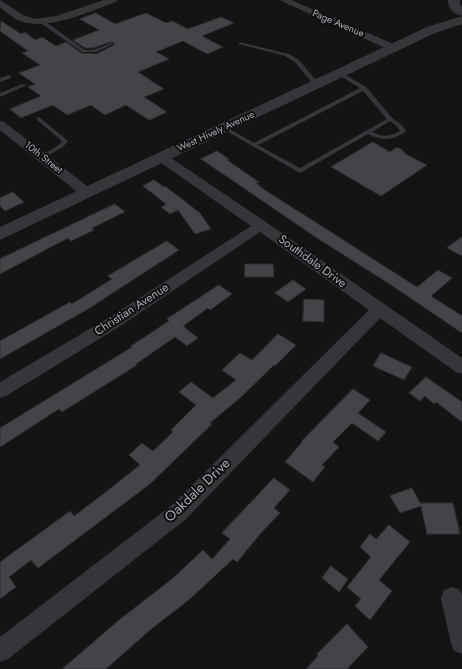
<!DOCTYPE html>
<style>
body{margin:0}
canvas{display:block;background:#141415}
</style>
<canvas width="462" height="669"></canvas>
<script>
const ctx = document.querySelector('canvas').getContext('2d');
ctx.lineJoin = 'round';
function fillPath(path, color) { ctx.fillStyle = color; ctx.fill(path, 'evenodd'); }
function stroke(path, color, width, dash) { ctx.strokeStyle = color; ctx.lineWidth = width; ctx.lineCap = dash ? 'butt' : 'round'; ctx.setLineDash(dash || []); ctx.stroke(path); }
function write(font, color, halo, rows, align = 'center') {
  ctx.font = font + ' Jost,sans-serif'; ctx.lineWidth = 4; ctx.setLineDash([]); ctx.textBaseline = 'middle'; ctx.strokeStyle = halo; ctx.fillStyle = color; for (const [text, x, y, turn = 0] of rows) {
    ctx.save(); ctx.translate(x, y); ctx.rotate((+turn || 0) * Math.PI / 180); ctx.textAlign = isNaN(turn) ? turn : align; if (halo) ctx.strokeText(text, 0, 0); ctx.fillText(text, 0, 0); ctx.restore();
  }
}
const building = new Path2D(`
 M96,13l19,11 31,-11 20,10 6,-2 16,8 33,-12 13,6 -32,13 21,11 -16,7 -24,-13 -27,11 13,7 -31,13 26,17 -20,8 23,15 -18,8 -23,-15 -21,10 -14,-10 -24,10 -14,-10 -32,13 -11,-9 31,-13 -13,-9 7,-3 -16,-11 21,-8 -18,-12 6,-2 -28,-20 1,-10 20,13 4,-2 10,8 7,-3 14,9 10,-4 15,11 15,1 18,-9v-2l-4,-1 -17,6h-8l-12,-8 26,-10 -19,-11z
 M373,142l17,10 5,-4h5l7,7 20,10 -46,31 -50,-29z
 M217,151l12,8 -2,1 32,22 -3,1 9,7 152,97 21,-17 14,8 -21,18 31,20v17l-74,-50 -71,-45 -116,-79z
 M154,180l10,7 1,-1 35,27 11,16 -16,5 -17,-24 -8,4 -9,-7 5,-3 -23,-18z
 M13,192l11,10 -19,9 -5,-5v-8z
 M115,204l10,8 -33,16 2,2 -23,11 -3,-3 -68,36v-15z
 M462,237v19l-15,-8z
 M167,241l12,9 -91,59 -88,50v-18l70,-39 2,2 40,-25 -4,-3z
 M245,264h28l1,13h-29z
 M293,280l13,9 -18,13 -13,-9z
 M219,285l13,9 -22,16 -2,-2 -25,18 15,12 -11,8 -12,-9 -39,27 1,1 -75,47 -3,-3 -59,38v-19l132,-81 -1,-1 38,-25 -2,-2z
 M304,299l20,1v22l-21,-1z
 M278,334l18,11 -21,21 -1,-1 -34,33 -30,25 2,1 -62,60 -112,84 -7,-8 -22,17 7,10 -16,12v-37l70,-51 4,5 28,-21 38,-30 -11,-10 13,-12 11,8 20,-19 -2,-2 25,-25 -17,-13 12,-10 22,16 23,-18 -14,-10 18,-17 12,7z
 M381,353l31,14 -8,13 -31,-14z
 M426,377l36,25v20l-26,-20 -2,2 -9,-8 -5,5 -11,-8z
 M353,389l17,11 -12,13 28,19 -8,9 -26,-18 -19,19 6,5 -17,18 3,2 -12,15 -28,-20 18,-21h-1z
 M274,478l16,12 -16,18 6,5 -19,20 -24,29 -4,-3 -43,40 -40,31 -44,39h-44l57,-49 53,-41 31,-29 9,9 18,-20 -8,-6z
 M412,488l9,16v-1h32l7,31h-33l-6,-28 -21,7 -10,-17z
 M389,525l21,17 -31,38 13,11 -22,29 -15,-14 6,-7 -14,-12 24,-30 -11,-10 10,-13 6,5z
 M331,566l17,13 -9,13 -17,-14z
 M347,624l21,23 -21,22h-41l12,-13 -1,-2z`);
const service = new Path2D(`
 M39,20h4l42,30h8l18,-7 2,1 -17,8h-14l-43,-30z
 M239,42l50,12 10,6 20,24 -5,1 -19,-23 -10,-6 -46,-12z
 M339,71l27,16 26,31 10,7 4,6 -1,1c-13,9 -23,9 -37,2l-68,39 -79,-45 5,-1 28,16 106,-55 -23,-14 -1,-1zM363,91l24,28 -87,49 -42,-23zM390,121l8,6 2,4c-11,6 -17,6 -28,1z
 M9,75l2,1v2l-11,4v-4z
 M22,84l5,1 -27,12v-4z
 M39,117l29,24 -5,6 -21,12 -2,-1v-2l19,-11 3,-4 -25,-21v-2z`);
const minor = new Path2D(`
 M0,0l23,15 12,4 21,-3 48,-16h13l-1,2c-26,9 -65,28 -93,20 -8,-2 -16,-9 -23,-15z
 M279,0h12l107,46 1,2 -1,2h-8z
 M0,121l4,1 87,67 1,3 -1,3h-10l-81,-65z
 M161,153l4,1 101,68 196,136v16l-6,-2 -76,-54 -194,201 -178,140 -8,3v-25l172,-132 197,-195 -109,-78 -138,93 -116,71 -6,2v-16l110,-65 141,-91 -94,-66 -2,-3 2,-3z
 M452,587l8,3 2,6v58l-8,-3 -3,-8 -10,-45 3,-8z`);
const tertiary = new Path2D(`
 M448,0h12v5l2,1v10c-8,-2 -14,-7 -14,-16z
 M462,16v8l-27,9 -435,207v-13l427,-200z`);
const farStreetnames = [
 ["Page Avenue",338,24,23],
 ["West Hively Avenue",216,132,-25],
 ["10th Street",43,158,38]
];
const streetNames = [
 ["Southdale Drive",312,262,36],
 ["Christian Avenue",132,310,-33]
];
const nearStreetnames = [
 ["Oakdale Drive",198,491,-44]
];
fillPath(building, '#434448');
stroke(building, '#2e2e31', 1);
fillPath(service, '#35363a');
fillPath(minor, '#35363a');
fillPath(tertiary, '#35363a');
write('10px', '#a7abb4', '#0f0f10', farStreetnames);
write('12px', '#a7abb4', '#0f0f10', streetNames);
write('14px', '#a7abb4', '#0f0f10', nearStreetnames);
</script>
